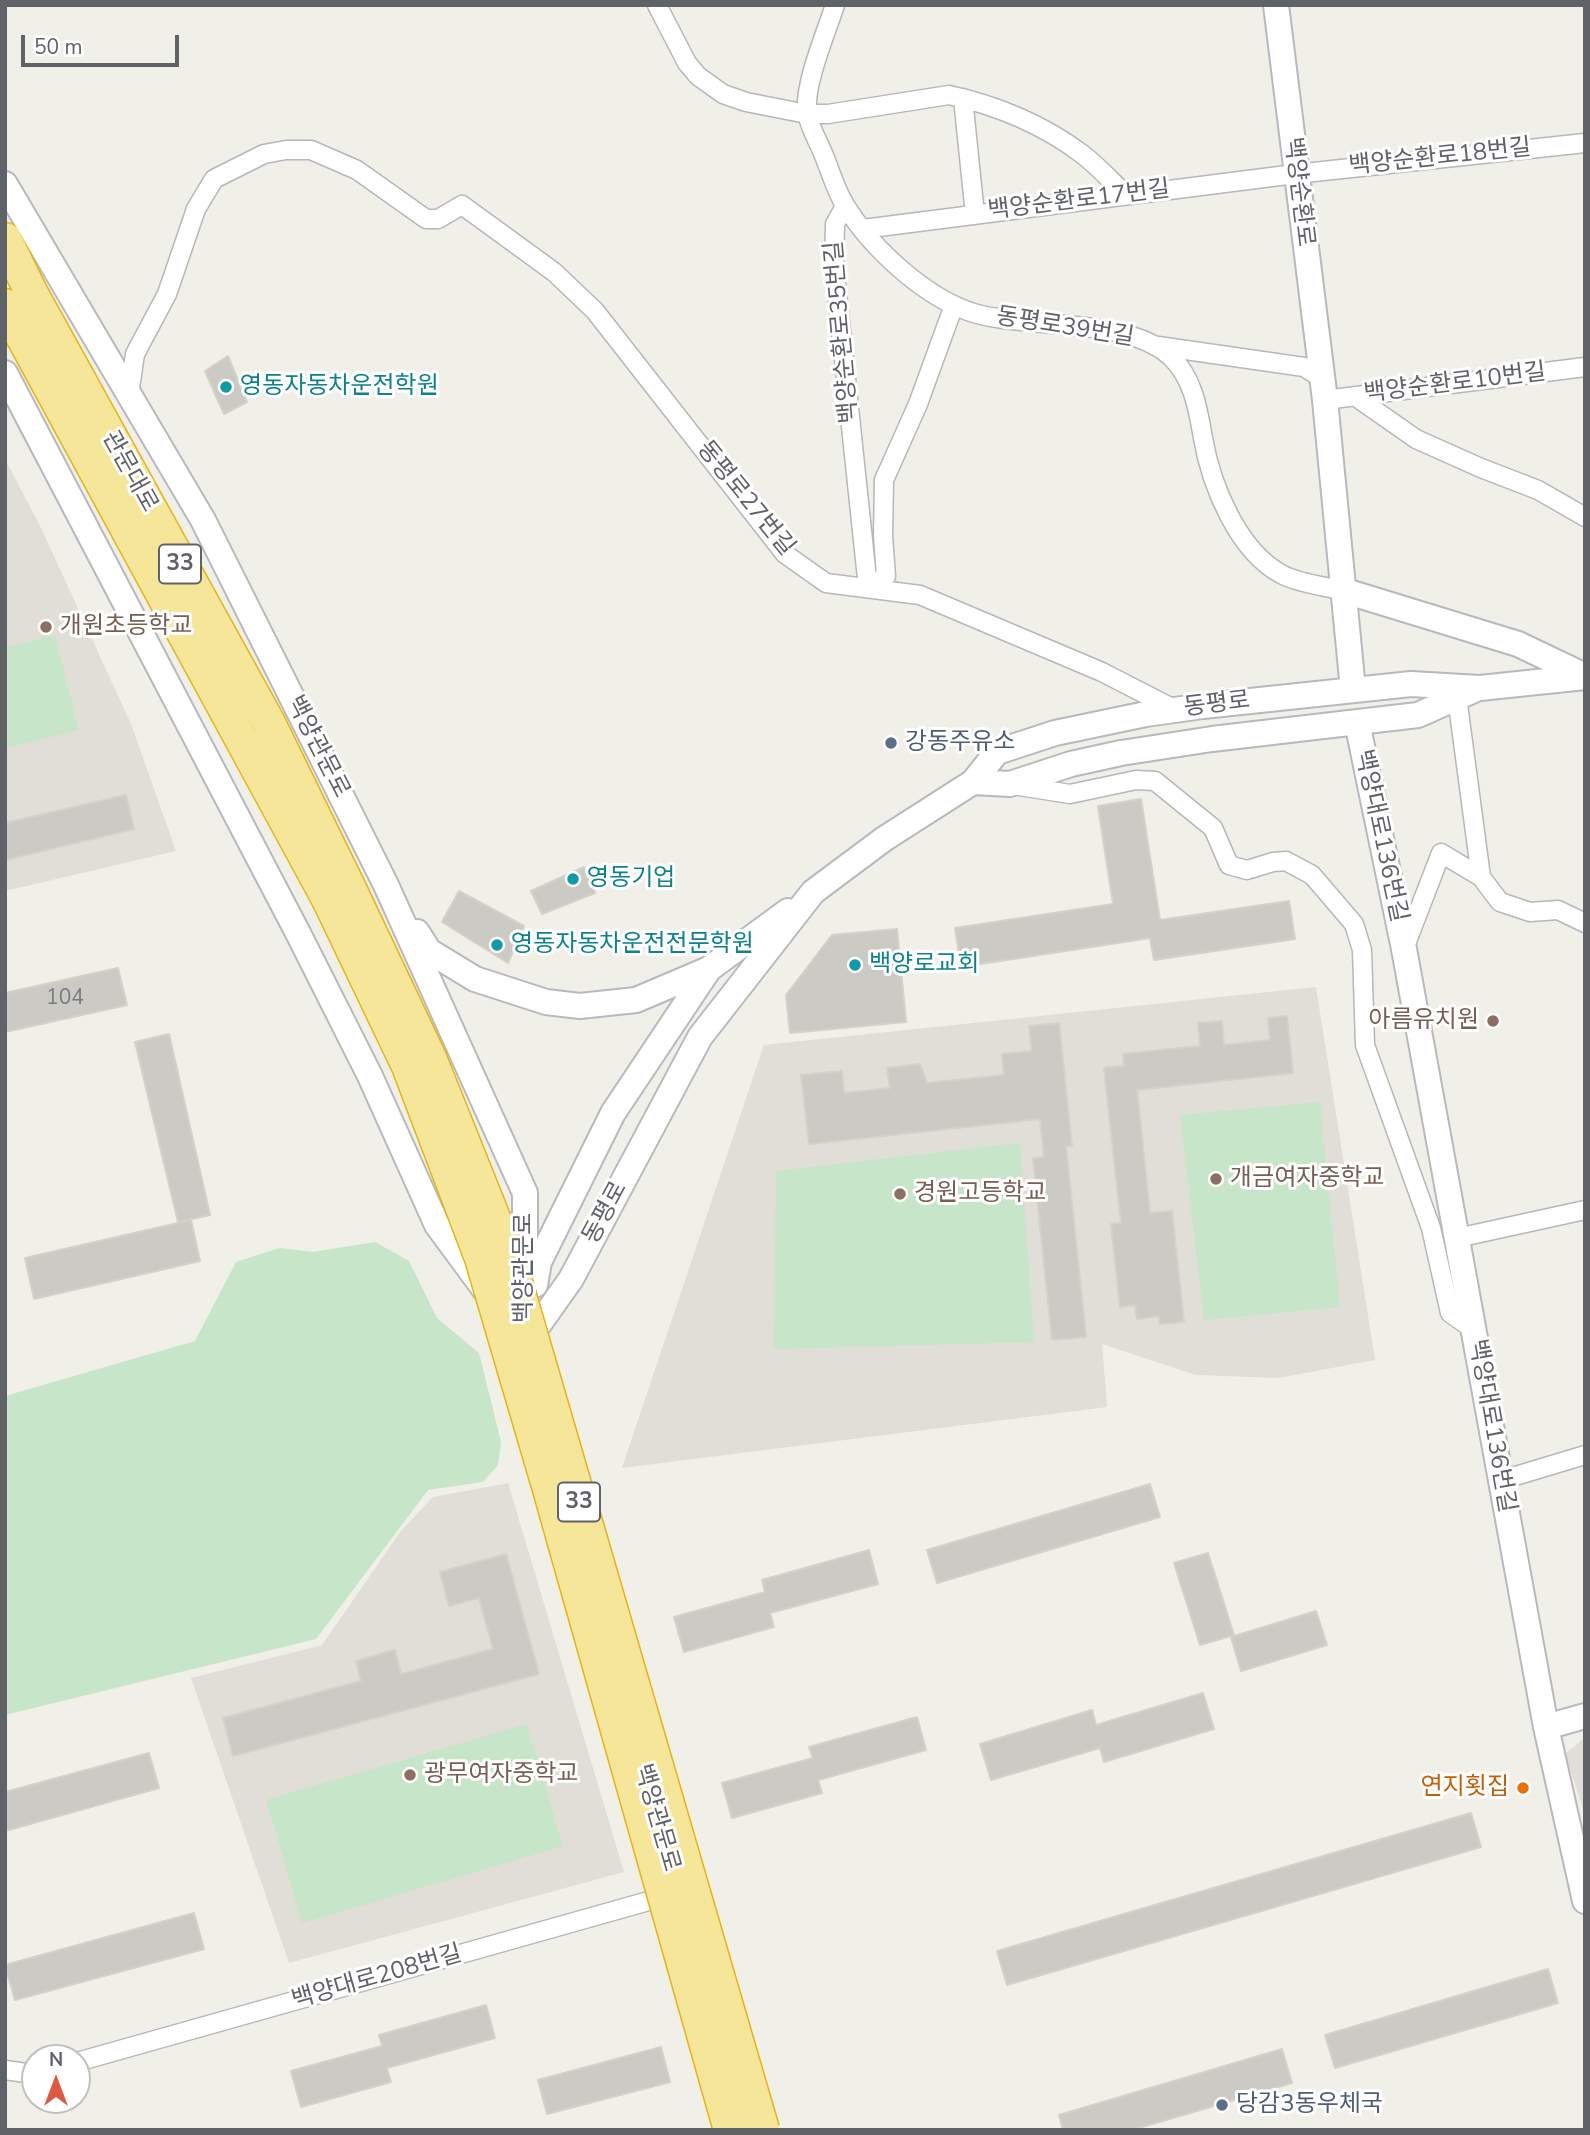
<!DOCTYPE html>
<meta charset="utf-8">
<style>
body{margin:0}
#map{position:relative;width:1590px;height:2135px;overflow:hidden;background:#f0efe8;font-family:"Nunito Sans",sans-serif}
canvas{display:block}
.frame{position:absolute;inset:0;border:7px solid #5f6267;pointer-events:none}
.north{position:absolute;left:21px;top:2044px;width:70px;height:70px;box-sizing:border-box;background:#fff;border:2px solid #bfc0c2;border-radius:50%;rotate:0deg;font-size:19px;font-weight:700;line-height:28px;text-align:center;color:#5f6267}
.north::after{content:'';display:block;margin:auto;width:24px;height:32px;background:#de5940;clip-path:polygon(50% 0,100% 100%,50% 72%,0 100%)}
.scale{position:absolute;left:21px;top:35px;width:158px;height:32px;box-sizing:border-box;border:4px solid #5f6267;border-top:0;padding-left:9px;font-size:21px;line-height:24px;white-space:nowrap;color:#5f6267;-webkit-text-stroke:5px #fff;paint-order:stroke}
</style>
<div id="map">
<canvas width="1590" height="2135"></canvas>
<div class="frame"></div>
<div class="north">N</div>
<div class="scale">50 m</div>
</div>
<script>
const ctx = document.querySelector('canvas').getContext('2d');
ctx.lineJoin = 'round';
function fillPath(path, color) { ctx.fillStyle = color; ctx.fill(path, 'evenodd'); }
function stroke(path, color, width, dash) { ctx.strokeStyle = color; ctx.lineWidth = width; ctx.lineCap = dash ? 'butt' : 'round'; ctx.setLineDash(dash || []); ctx.stroke(path); }
function write(font, color, halo, rows, align = 'center') {
  ctx.font = font + ' "Nunito Sans","Noto Sans KR",sans-serif'; ctx.lineWidth = 6; ctx.setLineDash([]); ctx.textBaseline = 'middle'; ctx.strokeStyle = halo; ctx.fillStyle = color; for (const [text, x, y, turn = 0] of rows) {
    ctx.save(); ctx.translate(x, y); ctx.rotate((+turn || 0) * Math.PI / 180); ctx.textAlign = isNaN(turn) ? turn : align; if (halo) ctx.strokeText(text, 0, 0); ctx.fillText(text, 0, 0); ctx.restore();
  }
}
const education = new Path2D(`
 M5,459l37,71 89,194 45,127 -171,40z
 M1316,987l59,373 -97,18 -82,-3 -94,-31 5,63 -485,61 142,-423z
 M508,1483l116,389 -335,91 -98,-285 131,-33 79,-114 32,-34z
 M1585,1737v77l-20,-60z`);
const green = new Path2D(`
 M55,635l24,95 -74,18v-100z
 M1320,1102l20,205 -136,13 -24,-205z
 M1020,1143l14,199 -260,7 2,-178z
 M375,1242l34,19 28,57 42,35 22,89 -3,23 -15,17 -55,8 -112,149 -311,76v-319l190,-55 41,-79 44,-14 33,4z
 M527,1724l36,122 -261,77 -36,-123z`);
const building = new Path2D(`
 M228,356l19,46 -23,12 -19,-43z
 M126,795l8,34 -129,31v-37z
 M1141,799l19,121 129,-19 6,38 -141,21 -4,-22 -189,29 -6,-39 158,-24 -15,-98z
 M584,867l11,26 -53,21 -11,-23z
 M459,891l65,35 -16,37 -66,-41z
 M897,929l9,93 -116,11 -4,-38 46,-60z
 M118,968l9,37 -122,27v-39z
 M1287,1016l6,57 -156,17 13,123 22,-2 12,111 -24,2 -1,-8 -22,3 -2,-14 -15,2 -9,-83 10,-1 -17,-155 20,-2 -1,-12 77,-8 -2,-23 24,-2 2,24 46,-5 -2,-22z
 M1059,1023l13,123h-6l20,191 -34,3 -19,-182 11,-1 -4,-38 -231,25 -8,-69 41,-4 2,22 46,-5 -3,-20 33,-4 7,19 77,-8 -2,-21 30,-3 -3,-25z
 M169,1034l41,181 -32,7 -43,-180z
 M191,1220l9,41 -166,38 -9,-41z
 M1150,1484l10,33 -223,66 -10,-33z
 M869,1550l9,34 -108,29 4,14 -90,25 -10,-35 91,-25 -3,-12z
 M1208,1553l26,82 -34,10 -26,-82z
 M506,1554l33,120 -306,82 -10,-38 138,-37 -5,-20 39,-11 6,24 92,-25 -14,-51 -30,8 -9,-34z
 M1316,1611l11,34 -86,26 -10,-34z
 M1203,1693l11,36 -110,33 -4,-14 -109,32 -11,-36 112,-34 4,15z
 M917,1717l9,33 -108,30 4,13 -90,25 -10,-35 91,-25 -4,-11z
 M149,1753l10,35 -154,43v-39z
 M1471,1813l10,34 -474,138 -10,-34z
 M194,1913l10,36 -189,51 -10,-35z
 M1548,1969l10,34 -223,65 -10,-33z
 M486,2005l9,33 -108,30 4,14 -90,25 -10,-36 91,-25 -3,-11z
 M661,2047l9,35 -123,32 -9,-34z
 M1282,2049l10,34 -160,47h-69l-4,-15z`);
const street = new Path2D(`
 M657,5l30,58 11,13 25,18 23,8 61,12h21l121,-19c47,10 95,30 133,59 16,12 30,28 44,41
 M835,5c-9,28 -31,79 -28,107 1,12 10,27 15,39 8,18 13,38 23,54 26,43 82,95 132,109 56,15 148,3 193,42 23,21 28,53 33,82 8,47 35,114 80,137 18,9 42,11 62,16
 M963,98l12,117
 M845,206l-10,18 -1,41 34,323 18,-12 -3,-40 1,-56 34,-76 36,-99
 M863,229l432,-55 290,-31
 M1158,346l146,21 17,11
 M129,395l6,-41 32,-60 29,-85 18,-30 50,-25 22,-4h25l46,20 69,49h12l24,-14 92,67 41,39 190,243 41,29 94,12 182,77 74,38
 M1356,397l60,42 65,29 57,22 47,27
 M1325,400l260,-33
 M1457,697l24,180
 M1013,785l57,9 66,-14 19,1 58,47 16,37 18,5 26,-8 13,-1 26,14 42,49 8,26 3,95 66,183 19,85 23,16
 M1404,949l37,-96 40,24 19,25 30,10 28,-2 27,13
 M1457,1238l128,-28
 M1502,1480l83,-25
 M77,2062l593,-167
 M5,2070l21,3 9,-1`);
const secondary = new Path2D(`
 M1276,5l49,395 28,290
 M5,184l198,336 183,365 139,308v95
 M5,373l294,562 71,141 67,149 48,65
 M1345,591l173,53 67,32
 M1357,722l47,227 142,778 39,174
 M973,782l37,2 61,-20 50,-11 91,-14 206,-24 56,-25
 M417,932l12,19 46,28 71,23 34,4 56,-6 73,-31 79,-58
 M535,1285l4,-23 74,-149 96,-144
 M525,1344l46,-65 129,-242 113,-145 71,-53 89,-57 24,-30 58,-19 91,-19 57,-8 208,-22 69,4 105,-11
 M1546,1727l39,-11`);
const highway = new Path2D(`
 M5,239l27,55 237,429 82,168
 M5,305l323,594`);
const highwayBridge = new Path2D(`
 M351,891l79,167 76,190 257,882
 M328,899l80,167 73,192 68,231 181,641`);
const markers = [
 [226,387,7,"#0f9aa8"],
 [46,627,7,"#8d6e63"],
 [891,743,7,"#5c6f8a"],
 [573,879,7,"#0f9aa8"],
 [497,945,7,"#0f9aa8"],
 [855,965,7,"#0f9aa8"],
 [1493,1021,7,"#8d6e63"],
 [1216,1179,7,"#8d6e63"],
 [900,1194,7,"#8d6e63"],
 [410,1775,7,"#8d6e63"],
 [1523,1788,7,"#e8710a"],
 [1222,2105,7,"#5c6f8a"]
];
const numberNames = [
 ["104",65,999]
];
const shields = [
 [180,564,42],
 [579,1502,42]
];
const shieldNames = [
 ["33",180,564],
 ["33",579,1502]
];
const streetNames = [
 ["백양순환로18번길",1440,158,-6],
 ["백양순환로",1298,192,83],
 ["백양순환로17번길",1079,201,-7],
 ["동평로39번길",1065,328,9],
 ["백양순환로35번길",843,332,-95],
 ["백양순환로10번길",1455,384,-7],
 ["관문대로",129,472,61],
 ["동평로27번길",745,499,51],
 ["동평로",1217,705,-7],
 ["백양관문로",317,747,63],
 ["백양대로136번길",1380,836,78],
 ["동평로",606,1213,-62],
 ["백양관문로",525,1268,-90],
 ["백양대로136번길",1491,1426,80],
 ["백양관문로",656,1818,74],
 ["백양대로208번길",377,1978,-16]
];
const cultureNames = [
 ["영동자동차운전학원",240,387],
 ["영동기업",587,879],
 ["영동자동차운전전문학원",511,945],
 ["백양로교회",869,965]
];
const educationNames = [
 ["개원초등학교",60,627],
 ["아름유치원",1479,1021,"right"],
 ["개금여자중학교",1230,1179],
 ["경원고등학교",914,1194],
 ["광무여자중학교",424,1775]
];
const serviceNames = [
 ["강동주유소",905,743],
 ["당감3동우체국",1236,2105]
];
const foodNames = [
 ["연지횟집",1509,1788]
];
fillPath(education, '#e0ded6');
fillPath(green, '#c6e5c9');
fillPath(building, '#cccac4');
stroke(building, '#d4d1c6', 2);
stroke(street, '#b5b7bb', 21);
stroke(secondary, '#b6b9be', 28);
stroke(highway, '#e7b511', 35);
stroke(street, '#fff', 18);
stroke(secondary, '#fff', 24);
stroke(highway, '#f6e699', 32);
stroke(highwayBridge, '#e7b511', 35, []);
stroke(highwayBridge, '#f6e699', 32);
for (const [x, y, r, color] of markers) { const dot = new Path2D(); dot.arc(x, y, r, 0, 2 * Math.PI); ctx.fillStyle = color; ctx.fill(dot); stroke(dot, '#fff', 2.5); }
write('21px', '#7a7c7e', null, numberNames);
for (const [x, y, w] of shields) { const box = new Path2D(); box.roundRect(x - w / 2, y - 19.5, w, 39, 5); ctx.fillStyle = '#fff'; ctx.fill(box); stroke(box, '#5f6267', 2); }
write('bold 23px', '#5f6267', null, shieldNames);
write('24px', '#5f6267', '#fff', streetNames);
write('24px', '#0d838f', '#fff', cultureNames, 'left');
write('24px', '#785e54', '#fff', educationNames, 'left');
write('24px', '#4e5e75', '#fff', serviceNames, 'left');
write('24px', '#c56008', '#fff', foodNames, 'right');
</script>
